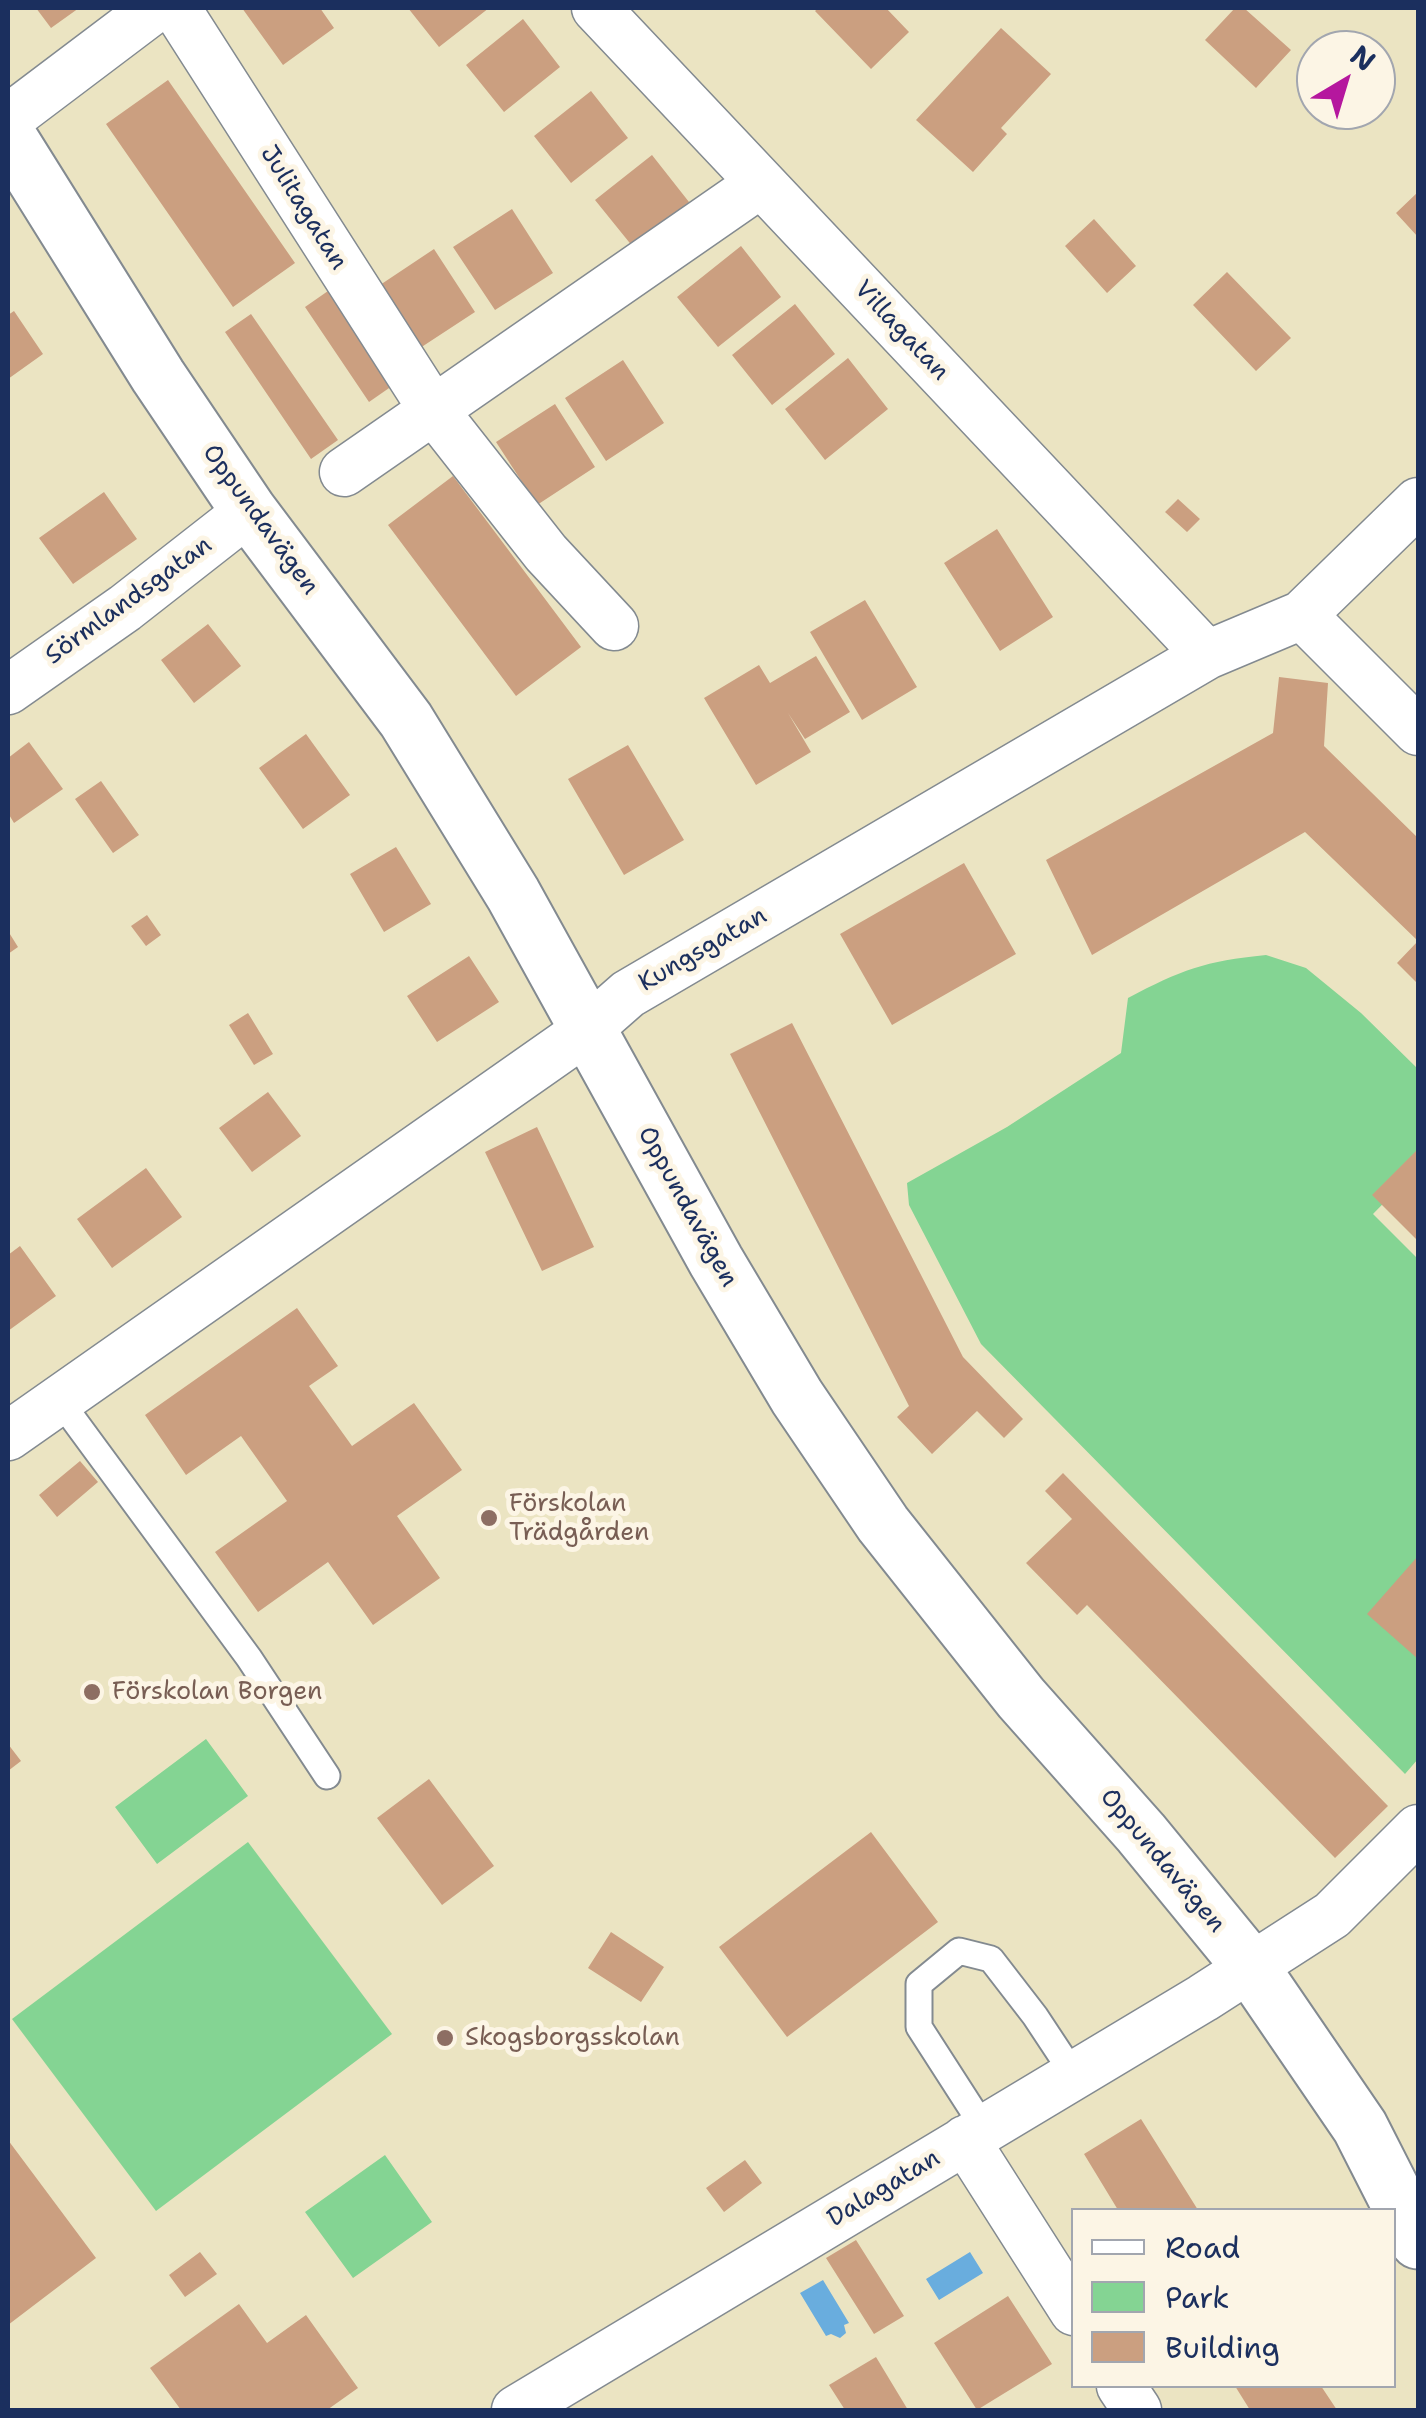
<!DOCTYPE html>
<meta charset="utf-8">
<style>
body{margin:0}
#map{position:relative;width:1426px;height:2418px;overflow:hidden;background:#ebe4c2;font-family:"Shantell Sans",sans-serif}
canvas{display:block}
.frame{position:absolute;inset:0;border:10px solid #1b2f5e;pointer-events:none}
.legend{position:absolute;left:1071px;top:2208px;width:325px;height:180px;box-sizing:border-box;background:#fcf5e5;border:2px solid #a2a6af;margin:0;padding:12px 18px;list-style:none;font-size:30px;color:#1b2f5e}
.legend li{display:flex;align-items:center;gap:20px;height:50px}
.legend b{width:50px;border:2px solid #a2a6af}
.north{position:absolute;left:1296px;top:30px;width:100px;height:100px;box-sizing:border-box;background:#fcf5e5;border:2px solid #a2a6af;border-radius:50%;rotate:38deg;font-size:28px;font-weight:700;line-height:40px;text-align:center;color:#1b2f5e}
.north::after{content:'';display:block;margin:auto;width:35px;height:45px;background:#b5179e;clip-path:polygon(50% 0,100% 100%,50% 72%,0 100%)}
</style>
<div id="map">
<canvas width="1426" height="2418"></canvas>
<div class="frame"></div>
<ul class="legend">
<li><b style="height:12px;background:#fff"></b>Road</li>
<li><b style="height:28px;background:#84d493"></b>Park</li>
<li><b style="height:28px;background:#cb9f80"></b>Building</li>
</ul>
<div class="north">N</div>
</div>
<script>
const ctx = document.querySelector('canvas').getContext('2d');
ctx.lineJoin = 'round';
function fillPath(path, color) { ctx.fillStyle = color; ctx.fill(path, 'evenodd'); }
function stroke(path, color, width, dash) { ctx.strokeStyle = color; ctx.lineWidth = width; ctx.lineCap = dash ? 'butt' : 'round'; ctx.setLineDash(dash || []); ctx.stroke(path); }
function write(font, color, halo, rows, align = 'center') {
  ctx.font = font + ' "Shantell Sans",sans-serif'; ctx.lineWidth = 10; ctx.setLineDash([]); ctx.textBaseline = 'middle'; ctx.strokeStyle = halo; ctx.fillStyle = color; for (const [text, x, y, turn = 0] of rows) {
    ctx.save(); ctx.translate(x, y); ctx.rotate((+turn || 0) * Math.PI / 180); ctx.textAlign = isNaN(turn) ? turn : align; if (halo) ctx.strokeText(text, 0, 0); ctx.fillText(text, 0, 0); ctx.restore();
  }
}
const green = new Path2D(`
 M1266,955l40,13 55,45 57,56v99l-45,46 45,45v500l-13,15 -424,-430 -72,-139 -2,-22 100,-56 114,-74 7,-55c53,-28 77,-37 138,-43z
 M206,1739l42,57 -91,68 -42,-57z
 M248,1842l144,192 -236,177 -144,-192z
 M385,2155l47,67 -79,56 -48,-66z`);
const water = new Path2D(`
 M970,2252l13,21 -44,27 -13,-21z
 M823,2280l26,43 -5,2 2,8 -6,5 -9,-4 -5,2 -26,-43z`);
const building = new Path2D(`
 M36,8h43l-28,20z
 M242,8h78l14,20 -51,37z
 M408,8h81l-50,39z
 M818,8h68l23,24 -38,37 -56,-58z
 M1235,8h9l47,42 -35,38 -51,-48z
 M523,19l37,48 -56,45 -38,-47z
 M1001,28l50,46 -50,54 6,6 -34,38 -57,-52z
 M168,80l127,183 -62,44 -127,-183z
 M591,91l37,47 -57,45 -37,-47z
 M652,155l37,47 -56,45 -38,-47z
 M1418,192v45l-22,-24z
 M512,209l41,64 -58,37 -42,-63z
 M1094,219l42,47 -29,27 -42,-47z
 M741,246l40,51 -63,50 -41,-50z
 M434,249l41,63 -58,38 -40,-63z
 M1227,272l64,66 -35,33 -63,-66z
 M328,291l64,95 -23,16 -64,-95z
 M795,304l40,50 -63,51 -40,-50z
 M14,311l29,43 -35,25v-64z
 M251,314l87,126 -27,19 -86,-127z
 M848,358l40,51 -63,51 -40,-51z
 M623,360l41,63 -58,38 -41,-63z
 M555,404l40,63 -58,38 -41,-63z
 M453,476l128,171 -65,49 -128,-171z
 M104,492l33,47 -64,45 -34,-46z
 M1178,499l22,20 -13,13 -22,-20z
 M997,529l56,88 -53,34 -56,-88z
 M865,600l52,87 -55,33 -52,-88z
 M208,624l33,42 -47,37 -33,-43z
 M816,656l34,56 -45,27 -17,-26 23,39 -55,33 -52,-87 55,-33 11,18z
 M1279,677l49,6 -4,63 94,92v146l-21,-21 21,-22 -113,-109 -213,123 -46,-95 227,-127z
 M306,734l44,61 -47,34 -44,-61z
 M29,742l34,47 -49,34 -6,-10v-55z
 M628,745l56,95 -60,35 -56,-96z
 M101,781l38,54 -26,18 -38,-54z
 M396,847l35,57 -47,28 -34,-58z
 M964,863l52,91 -124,71 -52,-91z
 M147,915l14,20 -15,11 -15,-20z
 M8,931l10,16 -10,7z
 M469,956l30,46 -62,40 -30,-46z
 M248,1013l25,41 -19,11 -25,-40z
 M792,1023l171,334 60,62 -19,19 -27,-27 -45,43 -35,-37 12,-11 -179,-352z
 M268,1092l33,44 -49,36 -33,-44z
 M537,1127l57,120 -52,24 -57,-119z
 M1418,1149v92l-46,-46z
 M146,1168l36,49 -70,51 -35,-49z
 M20,1246l36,50 -48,35v-76z
 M297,1308l41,58 -29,20 43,60 62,-43 48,67 -65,46 43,62 -67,47 -45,-63 -70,50 -43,-60 72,-51 -46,-65 -55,39 -41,-60z
 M80,1461l18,21 -41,35 -18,-22z
 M1063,1473l325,333 -53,52 -248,-253 -10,10 -51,-52 46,-44 -27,-28z
 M1418,1556v103l-51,-45z
 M8,1744l13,17 -13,10z
 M429,1779l65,87 -52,39 -65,-87z
 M871,1832l67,90 -151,115 -68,-90z
 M611,1932l53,35 -23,35 -53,-34z
 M1141,2119l57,91h-80l-34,-56z
 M8,2140l88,118 -88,67z
 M745,2160l17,23 -38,29 -18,-24z
 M856,2240l48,76 -30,18 -48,-76z
 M200,2252l17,22 -32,23 -16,-22z
 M1008,2296l44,68 -75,46 -43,-67z
 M239,2304l28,39 39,-28 52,73 -31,22h-146l-31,-42z
 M876,2357l32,53h-63l-16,-25z
 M1235,2386h86l16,24h-87z`);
const lane = new Path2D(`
 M60,1401l189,257 78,118
 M984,2128l-65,-101v-43l40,-33 32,8 44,57 39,59`);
const street = new Path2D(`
 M176,8l256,400 114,145 68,73
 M596,8l611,647
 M8,119l147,-111
 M344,472l417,-289
 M1302,615l116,116
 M8,690l117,-82 124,-97
 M8,1436l579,-406 41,-36 579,-339 95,-40 116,-113
 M965,2140l109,171
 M1121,2386l16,24
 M516,2410l687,-412 129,-83 86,-86`);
const secondary = new Path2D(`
 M8,136l150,240 91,135 157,209 107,174 203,367 81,136 86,127 138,174 120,135 109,133 110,161 58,114`);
const markers = [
 [489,1518,10,"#8d6e63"],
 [92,1692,10,"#8d6e63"],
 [445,2038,10,"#8d6e63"]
];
const streetNames = [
 ["Julitagatan",303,208,58],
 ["Villagatan",901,331,47],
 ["Oppundavägen",260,520,54],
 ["Sörmlandsgatan",129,601,-36],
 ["Kungsgatan",703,950,-30],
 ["Oppundavägen",687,1207,61],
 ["Oppundavägen",1162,1861,50],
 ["Dalagatan",884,2189,-31]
];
const educationNames = [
 ["Förskolan",509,1504],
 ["Trädgården",509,1533],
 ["Förskolan Borgen",112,1692],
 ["Skogsborgsskolan",465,2038]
];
fillPath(green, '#84d493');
fillPath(water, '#69adde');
fillPath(building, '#cb9f80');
stroke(lane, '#838a90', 29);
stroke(street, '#838a90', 51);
stroke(secondary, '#838a90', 59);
stroke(lane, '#fff', 25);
stroke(street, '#fff', 48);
stroke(secondary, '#fff', 55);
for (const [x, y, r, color] of markers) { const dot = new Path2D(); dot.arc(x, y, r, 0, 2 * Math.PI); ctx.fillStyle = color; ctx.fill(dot); stroke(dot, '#fcf5e5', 4); }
write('25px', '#1b2f5e', '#fcf5e5', streetNames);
write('25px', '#785e54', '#fcf5e5', educationNames, 'left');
</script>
